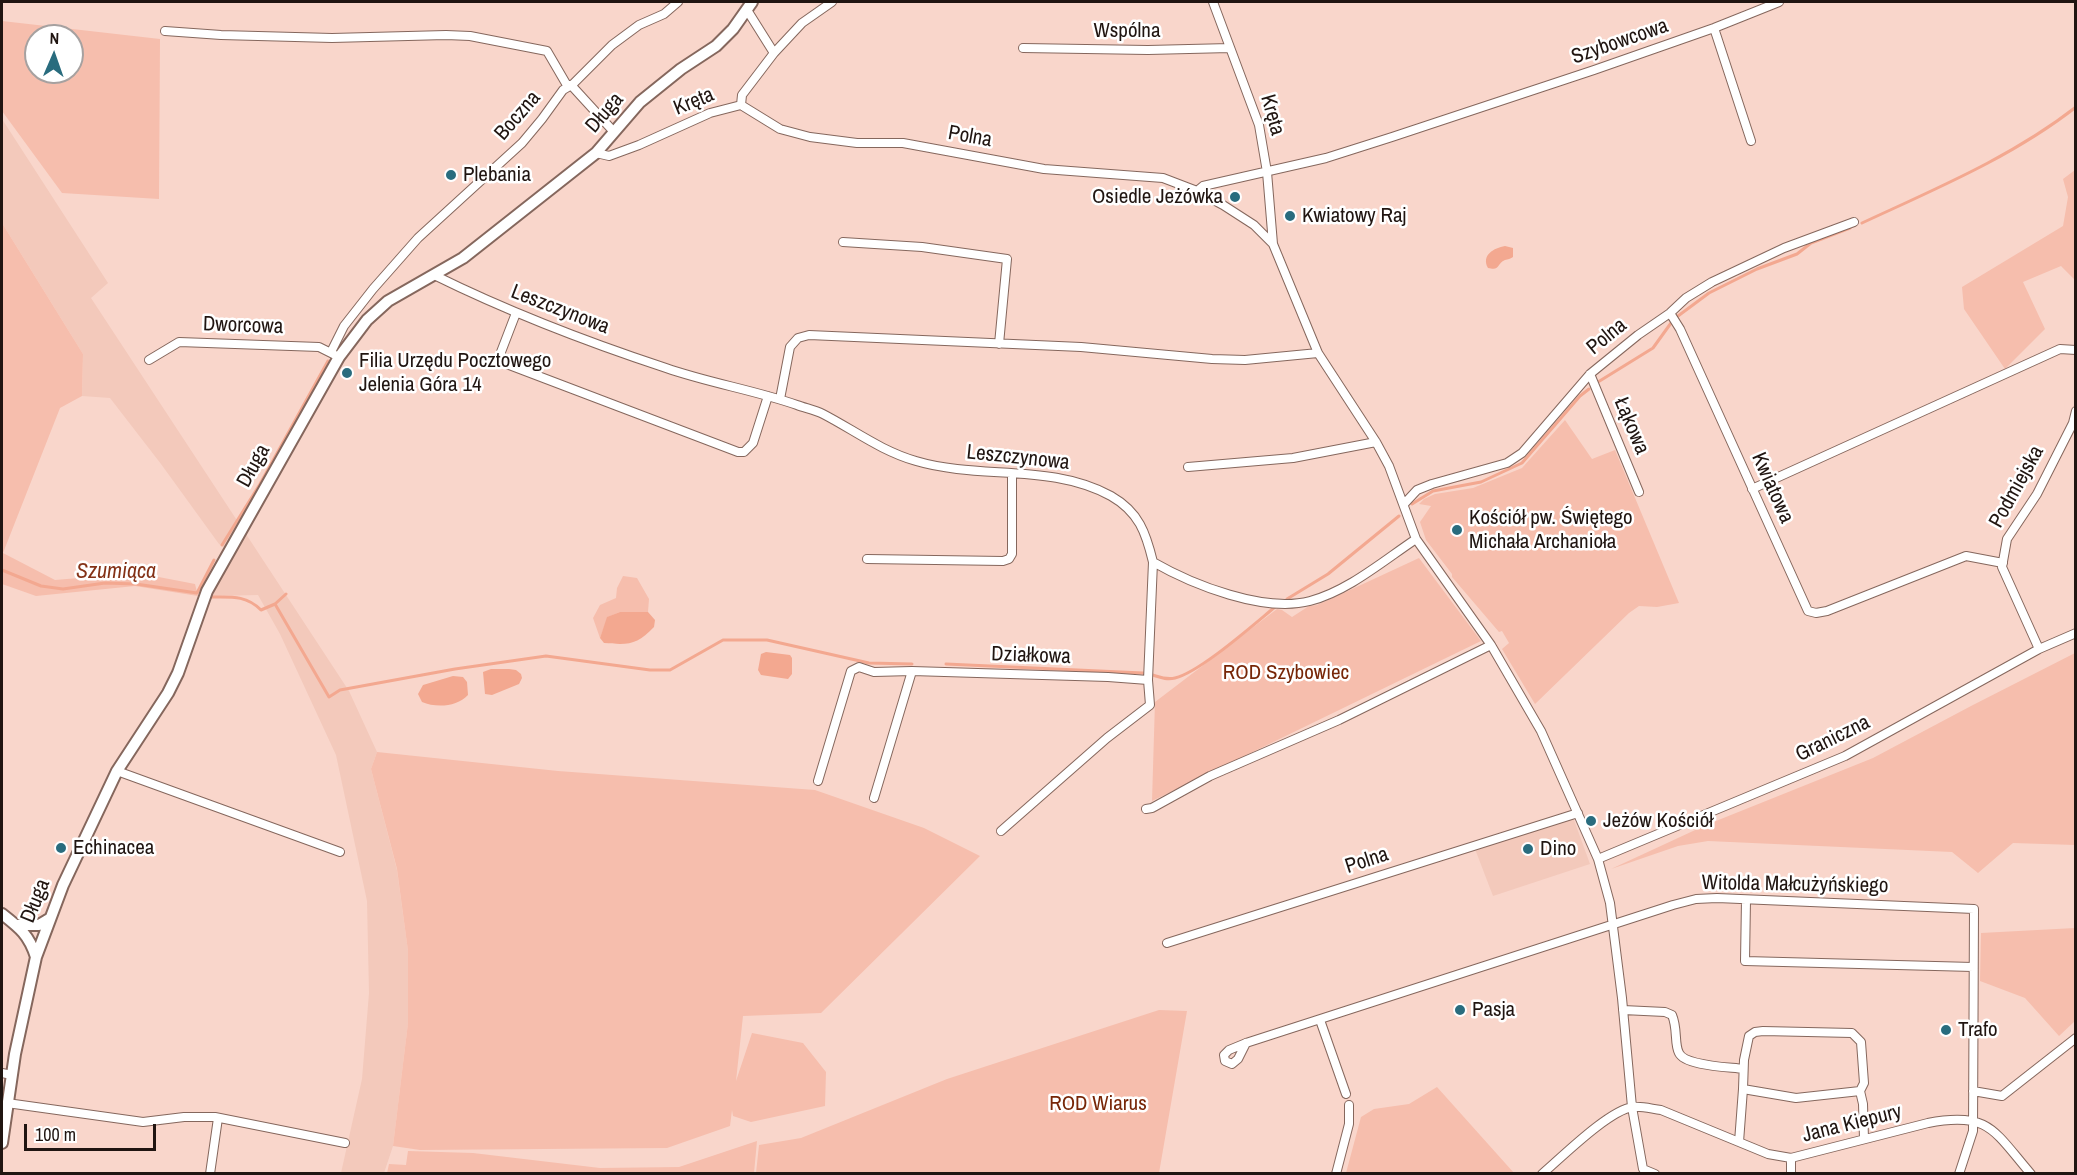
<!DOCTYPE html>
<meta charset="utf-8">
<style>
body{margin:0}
#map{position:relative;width:2077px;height:1175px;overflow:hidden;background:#f9d6cb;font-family:"Archivo Narrow",sans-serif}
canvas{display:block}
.frame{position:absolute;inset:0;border:3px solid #201511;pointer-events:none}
.north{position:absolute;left:24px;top:24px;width:60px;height:60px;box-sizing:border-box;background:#fff;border:2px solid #a6a1a0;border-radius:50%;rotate:2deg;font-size:16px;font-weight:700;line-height:24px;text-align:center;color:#201511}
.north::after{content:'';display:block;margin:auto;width:21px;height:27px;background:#296c7e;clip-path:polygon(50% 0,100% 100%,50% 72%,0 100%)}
.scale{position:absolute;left:24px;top:1124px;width:132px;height:27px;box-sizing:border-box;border:3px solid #201511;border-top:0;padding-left:8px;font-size:18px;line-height:21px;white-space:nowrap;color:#201511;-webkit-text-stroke:4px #fff;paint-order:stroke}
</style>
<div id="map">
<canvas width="2077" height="1175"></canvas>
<div class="frame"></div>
<div class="north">N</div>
<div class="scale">100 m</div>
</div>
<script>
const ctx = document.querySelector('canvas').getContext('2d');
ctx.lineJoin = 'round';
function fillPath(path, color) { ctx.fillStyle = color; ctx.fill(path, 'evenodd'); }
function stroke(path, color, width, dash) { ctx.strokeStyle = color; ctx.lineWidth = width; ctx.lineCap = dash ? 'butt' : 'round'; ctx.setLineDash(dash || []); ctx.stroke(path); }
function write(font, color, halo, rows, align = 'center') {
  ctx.font = font + ' "Archivo Narrow",sans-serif'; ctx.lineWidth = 5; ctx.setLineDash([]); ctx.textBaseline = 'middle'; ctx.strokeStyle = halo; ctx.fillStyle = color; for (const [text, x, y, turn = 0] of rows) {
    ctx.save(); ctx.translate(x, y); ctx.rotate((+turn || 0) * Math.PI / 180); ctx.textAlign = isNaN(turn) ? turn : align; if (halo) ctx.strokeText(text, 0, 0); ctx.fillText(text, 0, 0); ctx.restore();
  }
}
const built = new Path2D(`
 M2,119l106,164 -17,15 258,393 28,61 -6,17 26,101 11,81v72l-15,123 -9,27h-43l21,-94 7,-86 -2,-92 -31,-146 -56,-121 -22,-39 -46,1 21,-42 -14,-10 -58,-80 -51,-66 -28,-2 1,-42 -81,-131z
 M1568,819l6,1 16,44 -97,32 -18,-47z`);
const green = new Path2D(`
 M2,21l158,18 -1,160 -97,-6 -60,-82zM36,36h36v36h-36z
 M2075,170v110l-14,-14 -38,16 22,47 -40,40 -41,-60 -2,-22 101,-61 5,-29 -5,-18z
 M2,223l81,131 -1,42 -22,12 -57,145 52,27 83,-7 57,11 3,12 -63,-10 -99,10 -34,-12z
 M1565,420l27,39 23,-9 64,153 -22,4 -18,-1 -10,7 -94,91 -33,-55 7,-6 -7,-12 -3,1 -47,-55v-3l-26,-34 -6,-18 11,-16 -12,-2 5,-5 11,-5 38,-6 49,-20z
 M1419,558l62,83 -329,160 3,-99 122,-93 5,1 10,7 17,-11 8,-1 18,-8z
 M623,576l14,2 12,21 -1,13h-28l-12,5 -8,21 -7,-20 7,-13 16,-7 1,-10z
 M2075,653v192l-62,-2 -35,30 -26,-21 -244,-11 -30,5 -67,23 95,-44 167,-67 98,-52z
 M377,752l181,19 257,19 109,38 56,28 -159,157 -78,3 -7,65 16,-48 51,10 23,29 -1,34 -74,16 -18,-6 -1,-6 -2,16 -63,22 -247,2 -27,-4 15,-123v-72l-11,-82 -26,-100z
 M2075,928v93l-16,15 -34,-38 -45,-17 1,-48z
 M1159,1010l28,1 -28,162h-403l3,-28 42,-7 146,-59z
 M1437,1087l77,86h-168l15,-56 13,-8 35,-5z
 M757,1141l-3,32h-367l2,-9 17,1 2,-14 65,2 127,15 79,-1z`);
const water = new Path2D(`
 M1505,246l8,2v9c-3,2 -5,2 -8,3 -9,4 -4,11 -17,8 -7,-13 6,-20 17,-22z
 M620,612h28l7,8 -1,7c-17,18 -25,18 -50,16l-4,-5 7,-21z
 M766,652l24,3 2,3v16l-4,5 -27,-4 -3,-5 3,-16z
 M509,669l7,1 5,4 1,4 -3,6 -27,11 -7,-1 -2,-22 8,-3z
 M453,676l10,1 4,5 1,13c-11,12 -32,13 -46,7l-4,-8 5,-9z`);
const stream = new Path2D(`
 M1862,223c73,-34 150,-66 214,-116
 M1678,316l31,-23 48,-24 40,-15 14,-11 39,-15
 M1598,382l55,-34 18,-25
 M1412,504l21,-13 48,-9 41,-19 58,-67 9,-7
 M222,545l38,-61 68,-123
 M2,570l39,16 22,3 42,-6 31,1 61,9 17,-33
 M211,597c20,0 35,-2 50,13l14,-6 11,-10
 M1287,599l41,-25 71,-58
 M275,604l54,93 11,-7 115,-21 91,-13 104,14h20l53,-30h44l102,23 43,1
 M946,664l197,9c12,1 20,8 32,5 25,-6 78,-53 100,-71`);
const street = new Path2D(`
 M1213,2l46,123 8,47 6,72
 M747,10l27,43
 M1714,28l37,113
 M165,31l56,4 111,3 114,-3 24,1 77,15 21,36
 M1023,48l125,2 82,-2
 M571,85l43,47
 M741,105l39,24 30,8 47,6h46l141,26 119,9 34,13 26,14 31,20 19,19 45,109 58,89 13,24 27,73 75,106 50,86 57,128 12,44 12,95 10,109 11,62 12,5
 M741,105l1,-10 32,-42 28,-30 30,-21
 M596,153l13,3 30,-11 71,-32 31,-8
 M1197,191l6,-5 123,-28 66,-21 202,-67 120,-42 65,-26
 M843,242l79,5 85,12 -8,85
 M434,275c75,37 153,67 232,93 43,15 88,22 131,37 8,3 18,5 26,9 31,16 58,37 93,47 64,19 135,2 195,35 28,16 35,37 42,66 40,23 111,51 157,39 38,-10 73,-40 106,-62
 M516,313l-15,39v7l3,4 234,89h6l9,-9 15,-47
 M1670,313l10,16 128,282 8,2 11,-2 139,-55 37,7
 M331,352l13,-26 29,-37 45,-51 104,-95 20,-24 21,-29 10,-6 39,-39 27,-20 25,-11 14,-12
 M149,360l30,-18 140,5 16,8
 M1590,374l49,118
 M780,399l10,-52 8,-9 11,-3 272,12 131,12 33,1 73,-7
 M1188,467l105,-9 83,-16
 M1752,489l308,-140 16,1
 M1404,504l13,-14 15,-6 75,-21 15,-10 68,-79 48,-39 32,-22 16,-15 26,-16 72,-34 70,-26
 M867,559l136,2 6,-2 3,-5v-80
 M2039,649l-37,-82 5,-28 30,-45 36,-71 3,-12
 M117,771l223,81
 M818,781l33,-110 8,-4 15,5 38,-1
 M874,798l38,-127 196,6 40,3
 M1146,809l6,-1 58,-32 129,-56 152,-75
 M1001,831l106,-93 43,-33 -2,-25 5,-118
 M1598,859l247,-103 194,-107 37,-16
 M1746,900l-1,61 228,6
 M1167,943l411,-130
 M1623,1010l42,2 7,3c6,14 2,29 7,38 6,13 50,14 64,16
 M1320,1020l26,74
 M1246,1043l-8,16 -6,5 -7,-3 -1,-6 5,-5 17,-7 427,-138 23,-6 21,-1 257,11 -1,222 -14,43
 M2,1073l10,2
 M1743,1089l1,-29 5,-24 6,-4 8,-1 89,2 9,9 3,41 -4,8
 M1973,1091l29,5 74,-58
 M7,1103l136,19 41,-5h31l130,26
 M1739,1142l4,-53 53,9 64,-7 3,13 1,35
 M1791,1158v16
 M210,1174l8,-56
 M1336,1174l13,-50v-19
 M1542,1174c20,-17 67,-64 91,-67 10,-1 19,2 28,3l107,44 23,4 137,-35c61,-12 66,8 103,51`);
const secondary = new Path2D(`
 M2,914c18,14 27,21 34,43
 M16,925h23l10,-6
 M2,1143l13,-89 21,-97 27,-72 54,-114 51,-78 10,-20 29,-82 132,-234 28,-37 21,-19 75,-43 133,-105 44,-51 41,-33 35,-23 17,-17 19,-27`);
const markers = [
 [451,175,6,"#296c7e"],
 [1235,197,6,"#296c7e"],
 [1290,216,6,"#296c7e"],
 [347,373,6,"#296c7e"],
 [1457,530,6,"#296c7e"],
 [1591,821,6,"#296c7e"],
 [61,848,6,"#296c7e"],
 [1528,849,6,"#296c7e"],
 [1460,1010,6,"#296c7e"],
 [1946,1030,6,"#296c7e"]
];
const streetNames = [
 ["Wspólna",1127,31],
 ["Szybowcowa",1620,42,-19],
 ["Kręta",694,102,-22],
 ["Długa",605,113,-49],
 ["Kręta",1272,115,74],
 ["Boczna",518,116,-49],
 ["Polna",970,137,10],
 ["Leszczynowa",560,310,21],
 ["Dworcowa",243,326,2],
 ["Polna",1607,337,-39],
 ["Łąkowa",1631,426,67],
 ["Leszczynowa",1018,458,6],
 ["Długa",254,466,-61],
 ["Podmiejska",2017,487,-61],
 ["Kwiatowa",1772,488,66],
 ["Działkowa",1031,656,2],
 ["Graniczna",1833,739,-26],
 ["Polna",1367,861,-18],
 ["Witolda Małcużyńskiego",1795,885,1],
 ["Długa",36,901,-68],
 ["Jana Kiepury",1852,1124,-14]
];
const poiNames = [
 ["Plebania",463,175],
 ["Osiedle Jeżówka",1223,197,"right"],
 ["Kwiatowy Raj",1302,216],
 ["Filia Urzędu Pocztowego",359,361],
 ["Jelenia Góra 14",359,385],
 ["Kościół pw. Świętego",1469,518],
 ["Michała Archanioła",1469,542],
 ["Jeżów Kościół",1603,821],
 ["Echinacea",73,848],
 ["Dino",1540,849],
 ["Pasja",1472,1010],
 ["Trafo",1958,1030]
];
const parkNames = [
 ["ROD Szybowiec",1286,673],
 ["ROD Wiarus",1098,1104]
];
const waterNames = [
 ["Szumiąca",116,572]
];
fillPath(built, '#f3c9bb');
fillPath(green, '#f6bead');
fillPath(water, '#f3a890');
stroke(stream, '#f3a890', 3);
stroke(street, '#85675d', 10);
stroke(secondary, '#85675d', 14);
stroke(street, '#fff', 8);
stroke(secondary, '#fff', 10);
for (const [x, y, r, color] of markers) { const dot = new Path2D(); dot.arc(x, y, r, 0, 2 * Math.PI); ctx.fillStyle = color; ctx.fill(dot); stroke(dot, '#fff', 2); }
write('21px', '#201511', '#fff', streetNames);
write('21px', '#201511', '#fff', poiNames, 'left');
write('21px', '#772607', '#fff', parkNames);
write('italic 22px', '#843217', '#fff', waterNames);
</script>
